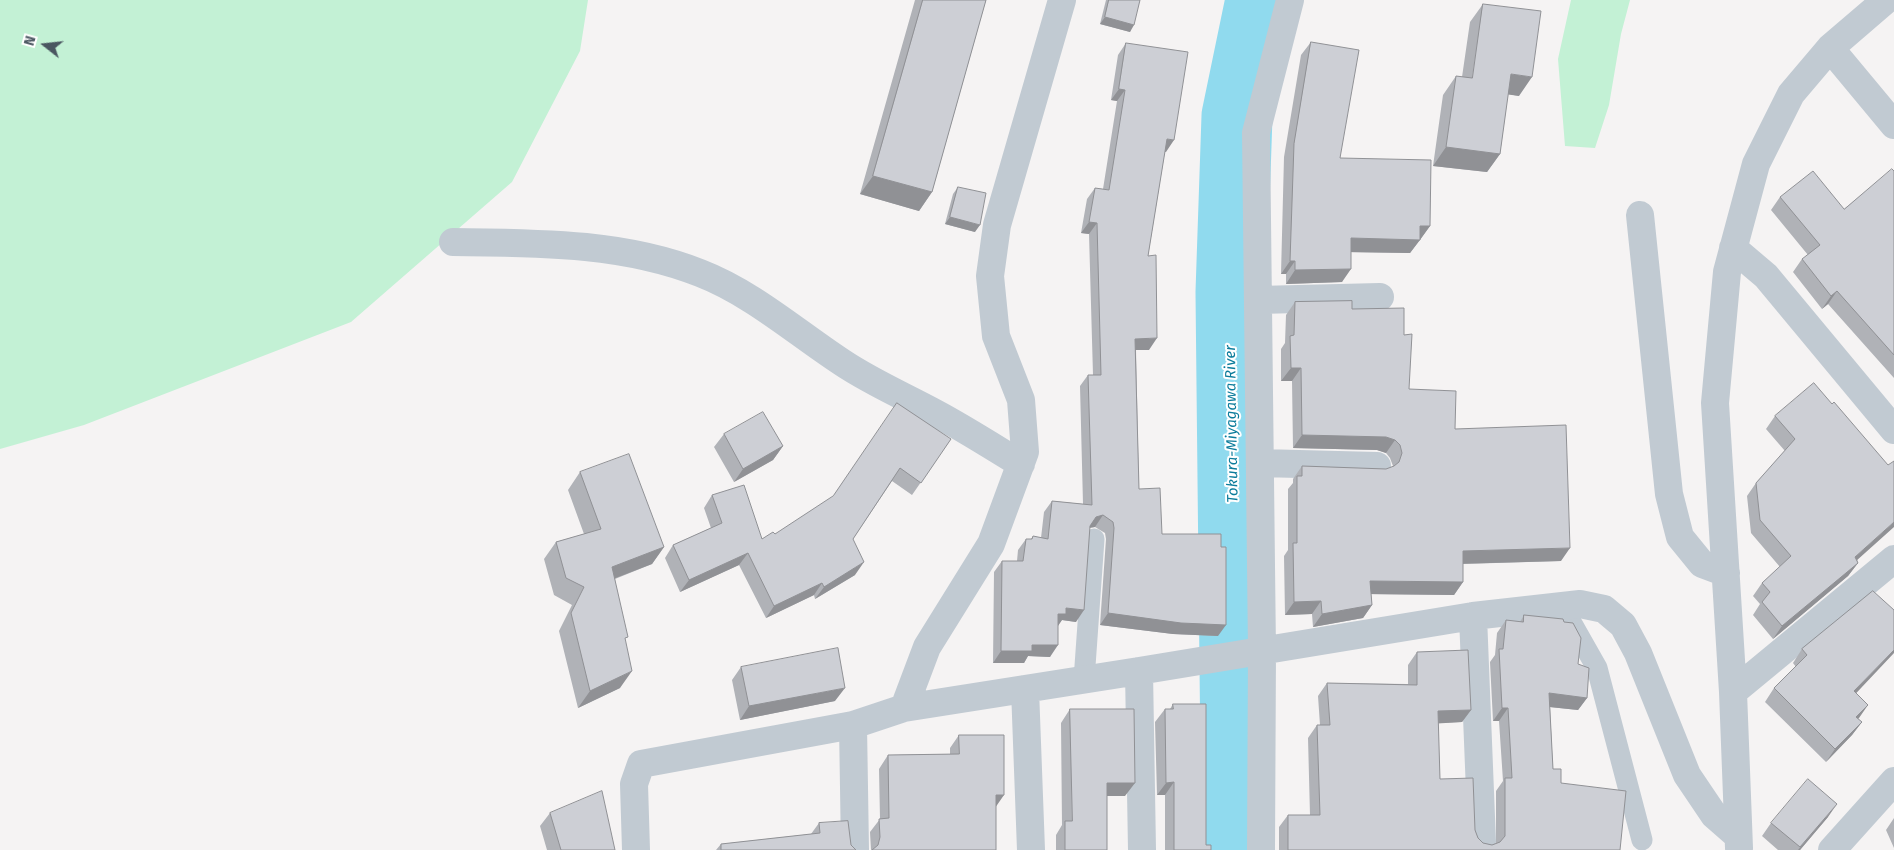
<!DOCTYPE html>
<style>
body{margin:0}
#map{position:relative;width:1894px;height:850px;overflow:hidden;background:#f5f3f3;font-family:"Fira Sans",sans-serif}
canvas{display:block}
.north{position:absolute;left:20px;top:20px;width:50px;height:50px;-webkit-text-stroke:4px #fff;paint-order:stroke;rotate:286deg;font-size:14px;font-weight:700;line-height:20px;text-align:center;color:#4a5661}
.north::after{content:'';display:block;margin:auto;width:18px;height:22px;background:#4a5661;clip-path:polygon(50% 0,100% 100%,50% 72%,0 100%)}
</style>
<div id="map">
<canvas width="1894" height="850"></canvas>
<div class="north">N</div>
</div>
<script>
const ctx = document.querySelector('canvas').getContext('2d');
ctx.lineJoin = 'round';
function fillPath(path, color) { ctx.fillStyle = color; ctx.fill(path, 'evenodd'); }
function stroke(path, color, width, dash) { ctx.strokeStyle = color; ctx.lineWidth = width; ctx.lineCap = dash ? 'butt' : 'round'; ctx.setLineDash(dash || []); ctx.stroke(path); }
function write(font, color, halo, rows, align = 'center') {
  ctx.font = font + ' "Fira Sans",sans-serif'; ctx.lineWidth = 4; ctx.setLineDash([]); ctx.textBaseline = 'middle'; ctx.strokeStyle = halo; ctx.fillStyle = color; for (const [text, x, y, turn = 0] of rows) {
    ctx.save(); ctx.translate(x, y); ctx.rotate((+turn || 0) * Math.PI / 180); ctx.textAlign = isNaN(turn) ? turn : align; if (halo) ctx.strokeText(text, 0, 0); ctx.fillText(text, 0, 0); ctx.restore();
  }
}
const green = new Path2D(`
 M0,0h588l-8,51 -68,131 -161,140 -267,103 -84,24z
 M1571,0h59l-9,34 -12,71 -14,43 -30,-2 -7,-87z`);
const river = new Path2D(`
 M1237,850l-6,-558 6,-176 24,-116`);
const lane = new Path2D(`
 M1565,606l2,9 30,53 45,172
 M1084,680l10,-141`);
const street = new Path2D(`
 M1830,48l64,77
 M1640,215l29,279 11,43 22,27 24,9
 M453,242c83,1 169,0 247,31 52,20 97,60 143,90 30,20 63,34 94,51 28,15 56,33 84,50
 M1733,248l33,28 128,154
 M1258,300l122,-3
 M1260,463l117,3
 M1473,616l9,226
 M1139,671l3,179
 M1025,689l6,161
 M1733,692l161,-133
 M904,708l235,-37 334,-55 107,-12 24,5 19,16 15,28 49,122 27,40 24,21
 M853,725l2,125
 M1739,848l-6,-156 -18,-289 12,-131 29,-108 35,-70 39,-46 56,-48
 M636,850l-2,-66 7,-20 212,-39 51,-17 23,-61 64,-103 34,-92 -4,-52 -25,-64 -6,-60 7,-51 65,-225
 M1261,850l1,-199 -6,-518 34,-133
 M1832,850l62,-69`);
const wall = new Path2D(`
 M915,0h71l-54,192 -13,19 -59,-17z
 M1106,0h34l-10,32 -30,-8z
 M1483,4l36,92 -11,-2 -8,60 -13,18 -54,-6 10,-71 13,-19 6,1 8,-55z
 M1311,42l29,116 90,68 -20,27 -59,-1 -9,30 -56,2v-10h-5l3,-117 17,-102z
 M1126,43l40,109 -1,-1 -17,105 1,94h-13l3,139 23,45 56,102 -45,-2 -73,-9 6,-86 -1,-6 -10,-6 -6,1 -13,94 -14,-2 -4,5 -8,32 -22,-1 -4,7h-31l1,-91 8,-11h15l1,-11 8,-11h5l2,-3 8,2 3,-26 8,-11 31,3 -3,-118 8,-11h5l-4,-141 -8,-1 6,-34 8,-11 8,1 14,-88 -6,-1 7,-45z
 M1894,171v207l-66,-74 -6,5 -29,-37 9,-13 6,-4 -37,-45 9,-13 64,12z
 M958,187l17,45 -30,-8 8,-30z
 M1295,302l57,7 52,26 5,54 46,40 106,132 -98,3v18l-9,13 -83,-1 1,11 -9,13 -50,9 -1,-13 -27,1 -1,-59 4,-6v-61l5,-6v-4l9,-13 84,3 6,-2 1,-1 -3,-8 -4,-5 -9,-3 -84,-2 -1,-67h-11v-32l4,-6 1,-28z
 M1814,383l44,180 -10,13 -75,63 -20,-24 7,-11 -7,-8 9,-13 18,-16 -29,-34 -4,-37 9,-13 29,-32 -19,-22 9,-13z
 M724,434l59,12 -10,14 -39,22 -20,-35z
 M951,439l-39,56 -20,-14 -39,58 2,36 -40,24 -1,-4 -48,23 -27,-53 -59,27 -15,-34 8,-13 38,-17 -7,-20 8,-13 50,44 13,-5z
 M580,472l84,75 -12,17 -37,15 10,61 -5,48 -42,20 -19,-77 13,-26 -18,-10 -10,-36 12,-17 28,-8 -16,-44z
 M1524,615l54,49 9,34 -9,12 -28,-3 3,62 8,14 59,67h-341v-23l9,-12h22l-2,-77 9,-13h3l-2,-29 9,-13 81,1v-19l9,-13 54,58 -9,12 -24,1 2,56 35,51 3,8 5,5 9,2 4,-2v-52l7,-10 -4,-60h-6l-3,-59 5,-7 2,-22 9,-13 14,2z
 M1802,649l54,44 2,26 4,3 -10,13 -26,27 -61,-60 9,-14 22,-21 -3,-4z
 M741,667l94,34 -95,19 -8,-40z
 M1173,704l33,141 5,5h-46v-55h-8l-2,-73 10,-13h5z
 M1070,709l55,87h-18v54h-51v-15l6,-10 -1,-102z
 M959,735l37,71v44h-125l-1,-18 10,-13 -1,-50 9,-14 62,-1v-6z
 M550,813l65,37h-68l-7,-24z
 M1828,817l-28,33h-22l-16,-14 9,-13z
 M1894,818v30l-8,-18z
 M819,823l32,22 5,5h-140l5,-6 90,-10z`);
const shadedWall = new Path2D(`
 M1105,17l29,8 -4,7 -30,-8z
 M1511,74l21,3 -13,19 -21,-3z
 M1119,89l6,1 -8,11 -6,-1z
 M1167,139l7,1 -8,12 -7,-1z
 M1446,147l54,7 -13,18 -54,-6z
 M873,176l59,16 -13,19 -59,-17z
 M950,217l30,8 -5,7 -30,-8z
 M1089,222l8,1 -8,11 -8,-1z
 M1420,226h10l-10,14 -9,-1z
 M1351,238l69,2 -10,13 -69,-1z
 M1290,261h5l-9,13h-5z
 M1351,269l-9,13 -56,2 9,-14z
 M1837,291l-9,13 -6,5 9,-13z
 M1157,338l-8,12h-22l8,-11z
 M1291,368h10l-9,13h-11z
 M1302,435l84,2 9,3 -9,13 -9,-3 -84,-2z
 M783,446l-10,14 -39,22 9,-13z
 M1103,515l-8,12 -7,1 8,-11z
 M1894,522v5l-48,43 9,-13z
 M664,547l-12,17 -52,20 12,-17z
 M1570,548l-9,13 -107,3 9,-13z
 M748,553l-9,12 -59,27 9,-12z
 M864,562l-9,13 -40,24 9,-12z
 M1858,563l-10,13 -75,63 9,-13z
 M1370,581l93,1 -9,13 -93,-1z
 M822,583l-8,12 -48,23 8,-12z
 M1321,601l-9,13 -27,1 9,-13z
 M1372,605l-9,13 -50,9 9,-13z
 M1066,608l18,2 -8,12 -14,-2 -4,6v-12z
 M1108,613l118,12 -8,11 -45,-2 -73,-9z
 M1032,645h26l-8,12 -22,-1 -4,7h-31l8,-12z
 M1894,650v3l-49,52 9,-14z
 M632,671l-12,17 -42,20 12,-17z
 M845,688l-10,13 -95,19 9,-14z
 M1549,693l38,5 -9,12 -38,-4z
 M1868,705l-9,13 -12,12 9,-13z
 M1502,708h6l-9,13h-6z
 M1471,710l-9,12 -33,2 9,-13z
 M1862,722l-10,13 -26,27 9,-13z
 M1174,782l-9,13h-8l9,-12z
 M1107,783h28l-10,13h-27z
 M996,795h8l-9,13z
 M1837,804l-9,13 -28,33h-2z`);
const building = new Path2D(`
 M923,0h63l-54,192 -59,-16z
 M1109,0h31l-6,25 -29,-8z
 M1483,4l58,7 -9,66 -21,-3 -11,80 -54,-7 10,-71 16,2z
 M1311,42l48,8 -19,108 91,2 -1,66h-10v14l-69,-2v31l-56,1v-9h-5l4,-117z
 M1126,43l62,9 -14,88 -7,-1 -19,117 8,-1 1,83 -22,1 4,150 21,-1 2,46h59v13h5v78l-45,-2 -73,-10 6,-85 -1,-6 -10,-7 -7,2 -6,9 -6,84 -18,-2v6h-8v31h-26v6h-31l1,-90h21l3,-22h6l1,-3 15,3 4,-38 40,4 -4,-130h13l-4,-152 -8,-1 6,-34 14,2 16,-100 -6,-1z
 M1892,169l2,2v184l-57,-64 -6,5 -29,-37 18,-14 -40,-48 33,-26 31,38z
 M958,187l28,6 -6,32 -30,-8z
 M1352,301v8l52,-1v27l8,-1 -3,55 47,2 -1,38 111,-4 4,123 -107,3v31l-93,-1 2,24 -50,9 -1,-13 -27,1 -1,-59h4v-67h5v-10l84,3 8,-3 5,-4 3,-9 -2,-8 -5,-5 -9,-3 -84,-2 -1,-67h-10l-1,-32 4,-1 1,-33z
 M1814,383l18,21 2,-2 54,63 6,-4v61l-39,35 3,6 -76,63 -20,-24 8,-10 -8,-9 29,-27 -31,-36 -4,-37 39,-44 -20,-23z
 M897,403l54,36 -30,44 -21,-15 -47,71 11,23 -40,25 -2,-4 -48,23 -26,-53 -59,27 -16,-35 49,-22 -10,-28 32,-10 18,54 11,-7 2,2 58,-38z
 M763,412l20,34 -40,23 -19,-35z
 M629,454l35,93 -52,20 16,70 -3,1 7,33 -42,20 -19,-78 13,-26 -18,-9 -10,-36 45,-13 -21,-57z
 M1873,591l21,19v40l-40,41 14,14 -12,12 6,5 -27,27 -61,-61 33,-33 -5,-6z
 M1524,615l39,4 1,3 9,1 8,15 -3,26 11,4 -2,30 -38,-5 4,76h8v14l65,8 -6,59h-332v-35h32l-3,-90h13l-3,-42 90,2v-33l51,-2 3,60 -33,1 2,68 33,-1 2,52 3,8 5,5 9,2 8,-3 5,-6v-58h7l-4,-70h-6l-3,-59h4l3,-29 17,2z
 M838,648l7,40 -96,18 -8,-39z
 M1173,704h33v141h5v5h-37v-68l-8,1 -1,-74h8z
 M1070,709h64l1,74h-28v67h-42v-29h7z
 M959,735h45v60h-8v55h-124l6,-5 2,-8 -1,-18 10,-1 -1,-63 71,-1z
 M1808,779l29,25 -37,43 -29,-24z
 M602,791l13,59h-54l-11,-37z
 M848,821l3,24 5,5h-135v-6l99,-11 -1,-10z`);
const waterNames = [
 ["Tokura-Miyagawa River",1232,424,-91]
];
fillPath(green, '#c3f1d5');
stroke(river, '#90daee', 71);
stroke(lane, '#c1cad2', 21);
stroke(street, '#c1cad2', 28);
fillPath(wall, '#b0b2b7');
fillPath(shadedWall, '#909195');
fillPath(building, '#cdcfd5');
stroke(building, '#909195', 1);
write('italic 15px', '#0c7c9b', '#fff', waterNames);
</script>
